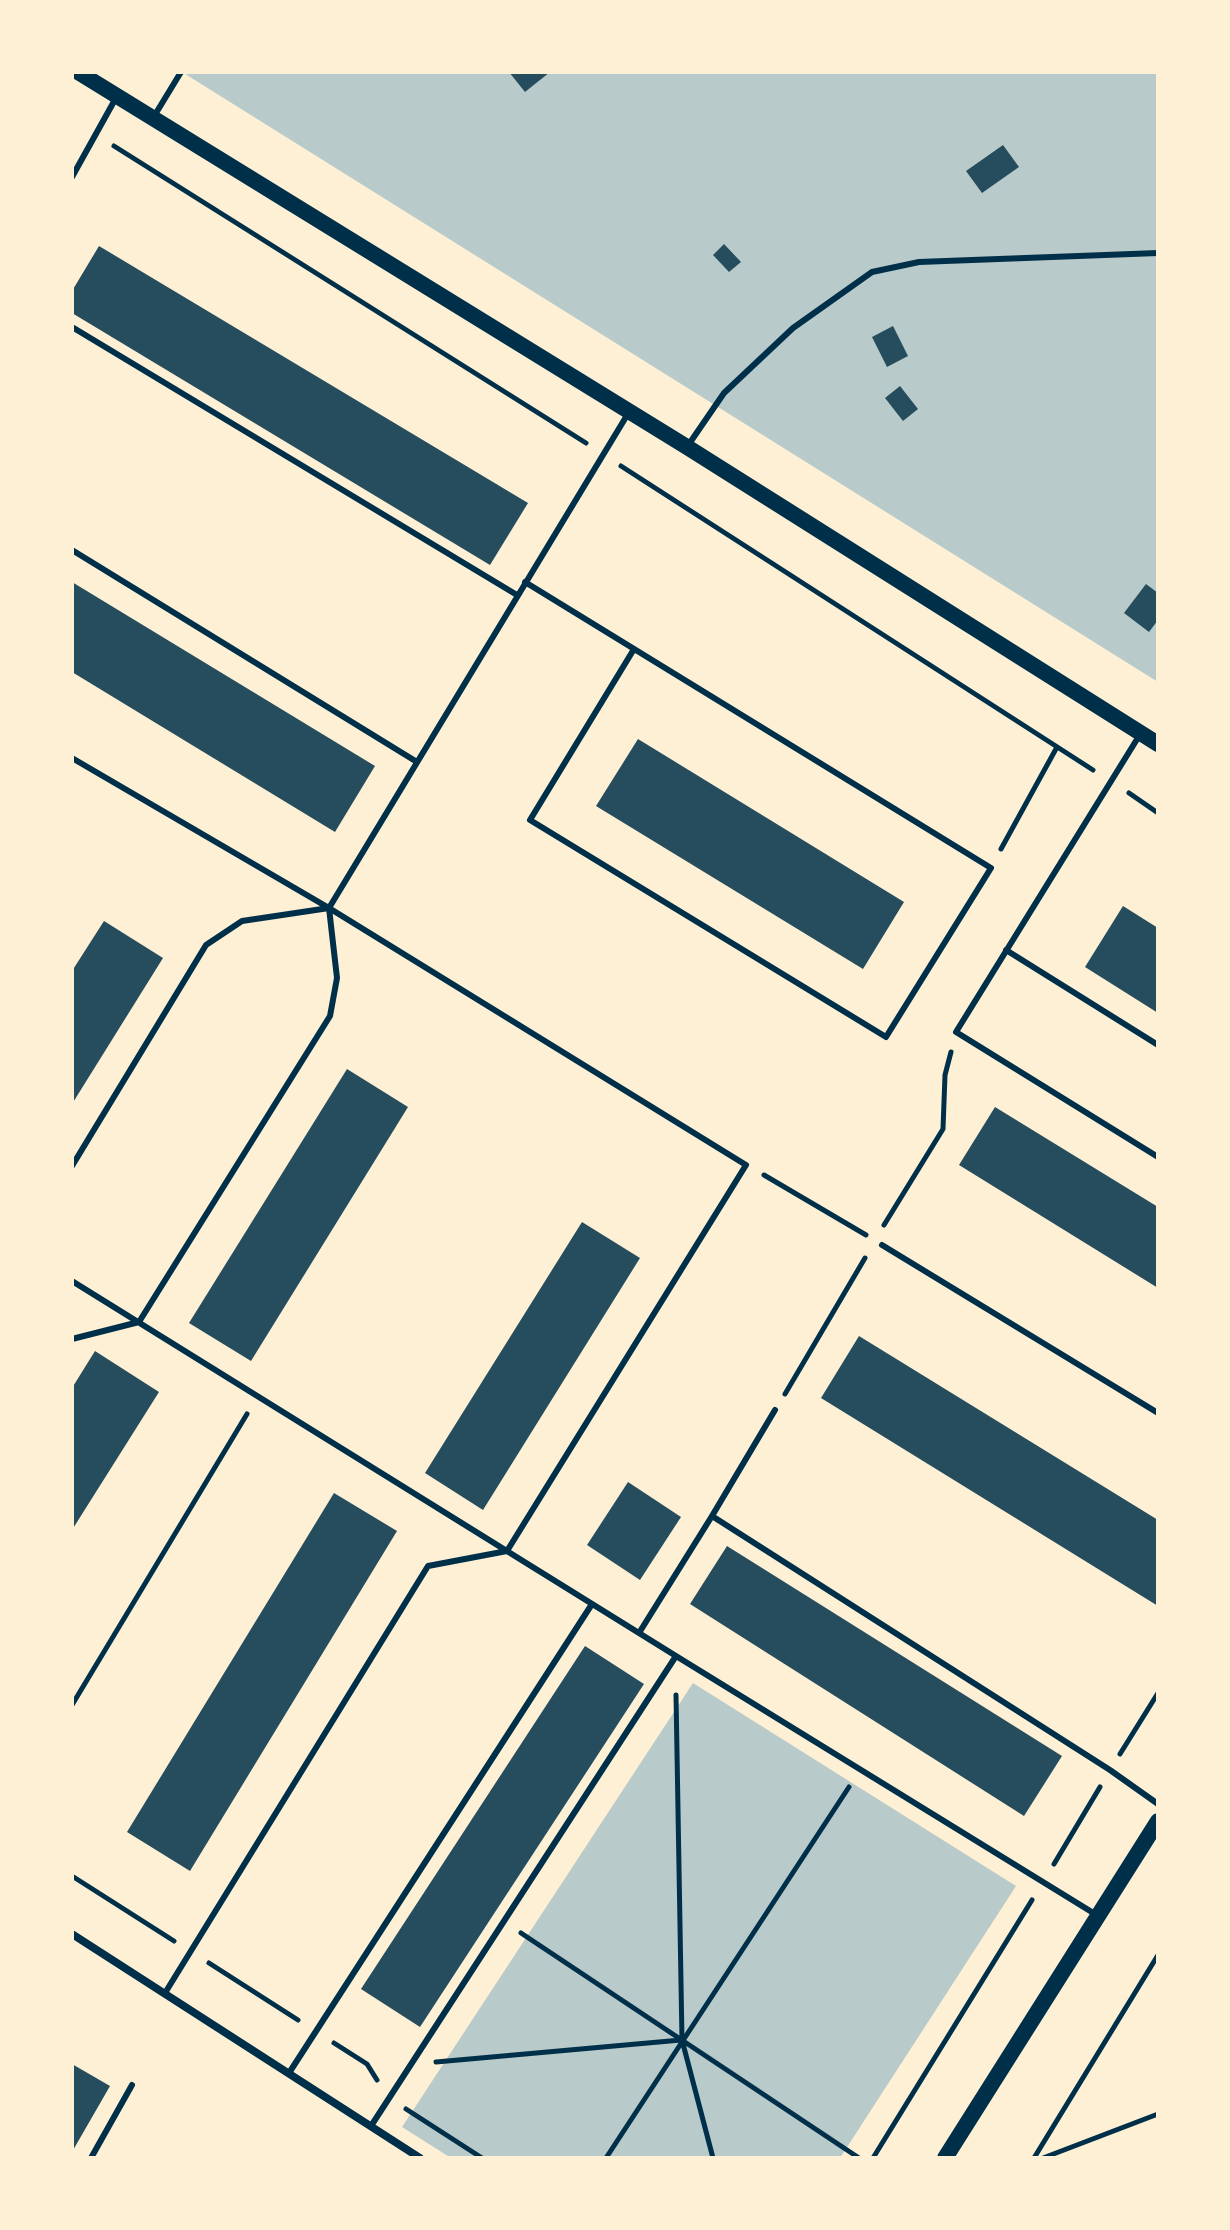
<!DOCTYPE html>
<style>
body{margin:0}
#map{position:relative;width:1230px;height:2230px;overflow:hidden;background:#fdf0d5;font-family:Ubuntu,sans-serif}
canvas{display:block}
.frame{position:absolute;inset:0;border:74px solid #fdf0d5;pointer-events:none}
</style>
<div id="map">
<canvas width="1230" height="2230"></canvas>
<div class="frame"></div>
</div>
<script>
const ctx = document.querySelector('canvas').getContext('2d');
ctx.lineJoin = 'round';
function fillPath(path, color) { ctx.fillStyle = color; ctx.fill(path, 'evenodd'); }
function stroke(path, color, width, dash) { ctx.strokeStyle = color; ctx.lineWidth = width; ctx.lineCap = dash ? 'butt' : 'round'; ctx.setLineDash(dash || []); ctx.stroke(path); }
const green = new Path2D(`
 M182,72h976v610z
 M693,1683l323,203 -176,272h-389l-49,-31z`);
const building = new Path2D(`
 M509,72h41l-25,20z
 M1003,145l16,22 -37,26 -16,-22z
 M724,244l17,18 -12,10 -16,-17z
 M99,246l429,257 -38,62 -418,-252v-22z
 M893,326l15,30 -21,11 -15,-30z
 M900,386l18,23 -15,12 -18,-23z
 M72,582l303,184 -40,66 -263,-160z
 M1146,584l12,9v27l-9,12 -25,-19z
 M638,739l266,163 -41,67 -267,-163z
 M1123,906l35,22v85l-73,-46z
 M104,921l59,37 -91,146v-133z
 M347,1069l61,38 -157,254 -62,-38z
 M995,1107l163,100v81l-199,-123z
 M582,1222l58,36 -157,252 -58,-37z
 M859,1336l299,184v86l-337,-208z
 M95,1351l64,41 -87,138v-142z
 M628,1482l53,35 -41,63 -53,-35z
 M334,1493l63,38 -207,340 -63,-39z
 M727,1546l335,210 -38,60 -334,-212z
 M585,1646l59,38 -224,343 -59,-38z
 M72,2064l38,22 -38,66z`);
const path = new Path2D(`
 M114,146l472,297
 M621,466l472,304
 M1129,793l29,20
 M1001,849l56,-102
 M764,1175l102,60
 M884,1225l59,-96 2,-54 6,-23
 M785,1394l80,-136
 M676,1695l6,345 31,118
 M72,1705l175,-291
 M1120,1754l38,-61
 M1054,1864l46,-77
 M72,1876l102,65
 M521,1933l338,225
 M209,1963l89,57
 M334,2043l33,21 10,16
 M436,2062l245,-22
 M406,2109l76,49
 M606,2158l243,-371
 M873,2158l159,-258
 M1034,2158l124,-203
 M1043,2158l115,-44`);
const service = new Path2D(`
 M153,118l28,-46
 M72,177l45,-81
 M72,327l445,268
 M689,444l35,-51 69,-65 79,-56 47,-10 239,-9
 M72,550l345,212
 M525,582l466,286 -105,169 -356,-217 104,-171
 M1139,736l-183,296 202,125
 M72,758l257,150 300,-496
 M1006,950l152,95
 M72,1166l134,-221 36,-24 87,-13 417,257 -239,386 -79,15 -263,427
 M882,1245l276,168
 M72,1281l604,375
 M72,1339l67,-17 191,-306 7,-38 -8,-70
 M712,1516l63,-106
 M639,1633l73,-117 398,254 48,34
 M289,2073l303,-469
 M371,2126l305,-470 419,258
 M91,2158l41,-73`);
const minor = new Path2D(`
 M72,1934l348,224`);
const secondary = new Path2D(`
 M78,72l609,375 471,297
 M945,2158l213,-337`);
fillPath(green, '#b9caca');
fillPath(building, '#264d5e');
stroke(path, '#003049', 5);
stroke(service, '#003049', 6);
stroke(minor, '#003049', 8);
stroke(secondary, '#003049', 16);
</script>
